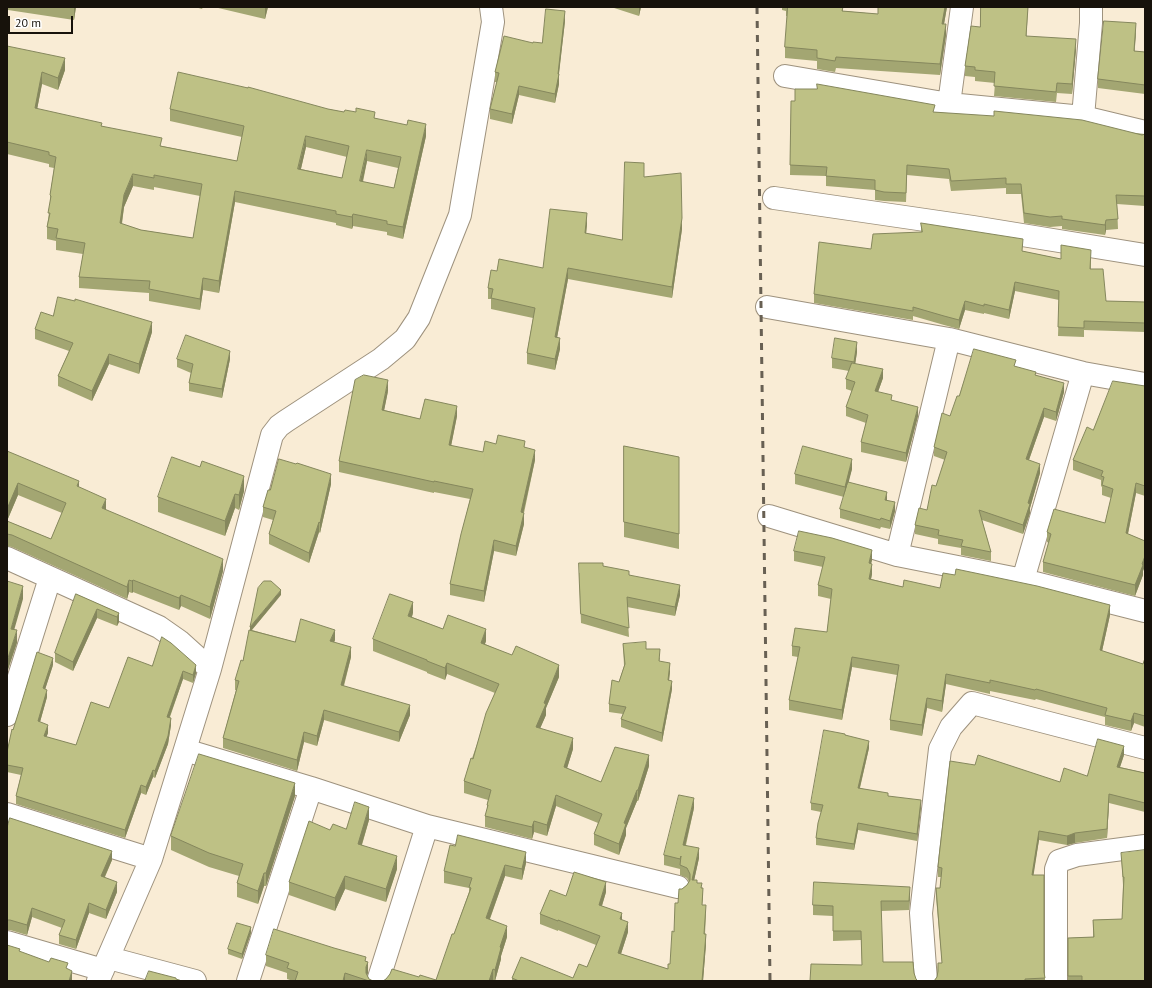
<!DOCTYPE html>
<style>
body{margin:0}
#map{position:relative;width:1152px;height:988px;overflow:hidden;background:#f9ecd5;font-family:"PT Sans",sans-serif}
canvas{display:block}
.frame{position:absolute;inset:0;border:8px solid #17120b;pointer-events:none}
.scale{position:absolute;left:8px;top:16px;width:65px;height:18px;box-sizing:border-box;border:2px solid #17120b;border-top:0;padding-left:5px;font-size:12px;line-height:14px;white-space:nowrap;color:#17120b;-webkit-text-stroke:3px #fff;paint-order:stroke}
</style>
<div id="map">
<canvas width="1152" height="988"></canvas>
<div class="frame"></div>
<div class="scale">20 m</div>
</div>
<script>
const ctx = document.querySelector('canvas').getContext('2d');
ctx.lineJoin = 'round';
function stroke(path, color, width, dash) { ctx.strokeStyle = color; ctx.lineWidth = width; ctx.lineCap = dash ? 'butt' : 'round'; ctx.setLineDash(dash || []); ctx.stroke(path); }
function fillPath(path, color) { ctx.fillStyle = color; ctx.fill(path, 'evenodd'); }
const minor = new Path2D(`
 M785,76l164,28 134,13 62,15
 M949,104l13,-97
 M1083,117l8,-94v-16
 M774,198l199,29 172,28
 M767,307l182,32 134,34 62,11
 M769,516l128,39 126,25 122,31
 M897,555l52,-216
 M7,558l152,69 20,14 31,28
 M1023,580l60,-207
 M7,715l43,-137
 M185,750l126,38 116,38 251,61
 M7,814l144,45
 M7,942l96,28
 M109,958l86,23
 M98,981l53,-122 59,-190 62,-234 7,-9 7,-5 95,-62 24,-20 14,-21 41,-103 33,-193 -2,-15
 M248,981l63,-193
 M378,981l49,-155
 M926,981l-5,-68 19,-164 11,-22 21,-24 173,45
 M1056,981v-112l3,-8 18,-6 68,-9`);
const rail = new Path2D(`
 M757,7l13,974`);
const wall = new Path2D(`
 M7,7h69l-2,13 -66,-10v-2h-1z
 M195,7h8l-1,2z
 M214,7h54l-3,12z
 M611,7h30l-2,9z
 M782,7h61v4l35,3 69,-7 -3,17 2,11 -6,40 -104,-7 -1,4 -18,-3v-8l-32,-3v-11l2,-31h-1v-5l-4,-1z
 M1028,7l-2,29 50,13 -4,45 -15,-1 -1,9 -62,-6 1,-13 -20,-2v-4l-10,-1v-10l15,-39z
 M565,21l-6,53v10l-4,19 -36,-8 -7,29 -22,-5v-10l7,-27h-2v-10l47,-29z
 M1136,32l-2,19 11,1v42l-47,-6v-9z
 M7,46l58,24 -7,20 -16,-6 -5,25 65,17 60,20 75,15 5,-24 -72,-16v-12h158l47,9 51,18 -23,103 -16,-4v-3l-34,-6 -1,3 -16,-4v-2l-101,-21 -16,91 -16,-3 -3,20 -51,-9v-8l-70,-5v-11l4,-23 -27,-4v-9l-9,-2v-12l3,-22v-10l4,-27 -5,-1v-3l-42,-10zM306,147l41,10 -5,21 -41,-9zM367,161l31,7 -4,20 -31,-6zM133,186l21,4v-3l46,9 -7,42 -52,-8 -19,-6 2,-17z
 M791,101l144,11 210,22v72l-28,-2 1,25 -12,1 -1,5 -43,-6v-3l-12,1 -26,-4 -3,-29h-15v-6l-55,3 -2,-12 -42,-4 -1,27 -22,-1 -9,-1v-10l-49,-4v-10l-36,-1z
 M644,177l38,52 -10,69 -104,-19 -11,59 3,11 -5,21 -28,-6v-11l6,-35 -42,-9v-10h-3v-11l9,-17 46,-3 44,-44 -1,10 36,6z
 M921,223l101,28 39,8h30v10l15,32 39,1v30l-61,-2v7l-26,-1 1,-36 -44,-9 -6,28 -25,-6v1l-19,-4 -6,19 -15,-4 -31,-9v4l-99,-17v-9l57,-45 50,-17z
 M53,316l99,16 -13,42 -30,-10 -17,37 -34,-15v-10l11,-25 -34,-12v-10z
 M857,352l-2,12 28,14 -5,14 40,24 -12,46 -45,-10v-10l5,-19 -20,-7v-9l6,-16 -6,-2v-10l3,-8 -17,-3v-10z
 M177,359h53l-8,39 -33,-7v-8l2,-10 -14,-6z
 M1016,367l20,8 28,17 -8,29 -12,-4 -15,43 11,13 -10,35v5l-7,21 -41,-14 9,32v9l-30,-6v-7l-23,-4v-5l-23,-5v-9l12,-15 9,-24 9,-26 -11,-4v-9l16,-31 9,-20z
 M1143,386h2v110l-9,-3 -8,41 17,7v25l-2,5v4l-8,21 -92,-24v-10l6,-19 -2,-1v-10l58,-9 6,-25 -9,-3v-8l-1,-1v-6l-28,-10v-10l20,-30z
 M388,391l-4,19 36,9 37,-3 -6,30 32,6 13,-8 29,3 10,13 -11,53v11l-8,32 -22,-5 -10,51 -34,-7v-11l20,-85 -36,-7v1l-95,-21v-11z
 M624,446l55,11v92l-55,-12z
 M7,451l72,36 27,23 117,61 -13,48 -29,-13 -2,4 -46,-18 -1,1 -3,-1 -2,7 -115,-52 -5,-1v-25l44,18 11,-26 -44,-18 -11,26z
 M200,467l44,24 -5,19 -4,-2 -10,28 -67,-24v-15z
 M852,469l-4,13 39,18 8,11 -5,18 -9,-2 -1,2 -40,-11v-9l4,-12 -49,-13v-10z
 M331,484l-11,49 -1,-1 -10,31 -40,-19v-10l4,-14 -10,-3v-10l7,-17z
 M794,551l78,9 -1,3 1,11 -1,5 32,8 37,1 170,27 -8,36 41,13 2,-6v69l-11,-4 -3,8 -26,-6v-8l-69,-18 -1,1 -45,-9v3l-44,-10 -4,28 -15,-4 -5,28 -32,-6v-10l7,-45 -45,-8 -10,53 -53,-10v-10l9,-43 -6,-1v-10l35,-14 4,-33 -13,-3v-11l5,-18 -29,-6z
 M603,566l26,9 51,20 -5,21 -48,-9 2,30 -48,-14 -2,-50z
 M76,594l43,19v9l-2,4 -20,-8 -24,53 -18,-9v-9z
 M281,595l-29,35 43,12 40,-2 -1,2 17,15 -7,29 66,29 -11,27 -75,-22 -7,26 -13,-4 -7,29 -74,-23v-10l13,-48h-1v-10l8,-19 7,-31z
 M413,613l-1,4 31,12 43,12 -1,3 74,33 -13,31v7l-6,13 33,21 -6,19 34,14 48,-16 -11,35h-1l-11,27v7l-7,20 -25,-10v-11l4,-11 -42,-17 -9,30 -13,-4 -2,7 -47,-12v-11l2,-6v-5l1,-5 -24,-7v-12l31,-88 -48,-19 -2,6 -18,-7v-1l-54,-21v-12z
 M623,644l23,5 14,9 -1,4 11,9 -1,10 3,8 -10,53 -41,-15v-8l2,-5 -14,-2v-8l10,-22 5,-16z
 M53,665l-8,24 2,8 -7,25 8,11 -2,4 30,8 33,-37 43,-42 44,7 -3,10 -10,-4 -13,38 1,8 -3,19 -13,34 -2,-1 -7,18 -5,-2 -16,45 -109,-34v-8l5,-21 -14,-3v-20l6,-22 6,-19z
 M845,735l24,13 -9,40 28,8 33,11 -4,34 -59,-11 -4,20 -38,-5v-7l5,-26 -10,-2v-7z
 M1124,755l-4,12 25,6v39l-36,-9 -2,35 -32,5 -8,2 -28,-5 -6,35 11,97 1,6v3h-111l3,-4 1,-14h4l-6,-66v-9h4l1,-11h-3v-10l122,-85 27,-6z
 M295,796l-29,90h-2l-6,18 -21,-7v-14l2,-7 -30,-9 -38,-17v-14z
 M694,808l-8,37 13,13 -5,22 8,8 1,10 -1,7 4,10 -1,19 1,10 -3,37h-191v-3h61l14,-11 9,-22 -38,-15v1l-18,-7v-10l26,-18 40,-4 -4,14 20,14 6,12 -7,22 47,15 2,-5 4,-32 4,-29 4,-14 5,-4 2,-3 -2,-4 -7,-3v-7v1l-16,-4v-10z
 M369,820l-7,25 35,24 -11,33 -41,-13 -10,22 -46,-16v-13l41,-52 16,-1z
 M7,828l105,32 -7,17 12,15 -11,27 -17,-6 -13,36 -17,-5v-9l3,-7 -30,-11 -5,18 -17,-5h-3z
 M1121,853l24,128h-77v-43l25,-1v-17l29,-1 1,-34z
 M526,863l-4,17 -17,-4 -15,43 17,18 -6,19v3l-6,22 -2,-1 -110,1 36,-4 17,3 18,-46 15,-42v-4l-25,-5v-12z
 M910,896l-1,14 -28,1 -19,54 -1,-25 -28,1v-25l-20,-1v-10z
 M251,933l-9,26 -14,-5v-5z
 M266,955l100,6 2,12 -1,2 2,4 4,2h-80l-6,-2v-6l-21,-7z`);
const shadedWall = new Path2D(`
 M74,7h2l-2,13z
 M265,7h3l-3,12z
 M639,7h2l-2,9z
 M945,7h2l-5,28v-11z
 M1028,7l-2,39v-10z
 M565,11v10l-7,60 1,-7v10l-4,19v-9z
 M1136,23v9l-2,29v-10z
 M946,24v11l-6,40v-11z
 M1076,39v10l-4,45v-10z
 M65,58v12l-7,20v-12z
 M42,72v12l-7,36v-12z
 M519,86v9l-7,29v-10z
 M426,124v12l-23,103v-12z
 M306,136v11l-8,34v-12z
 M367,150v11l-7,32v-12z
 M133,174v12l-9,21 -4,28v-12l4,-28z
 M235,191v11l-16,91v-12z
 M587,213v11l-2,20v-11z
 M353,214v12l-1,3v-12z
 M682,218v11l-10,69v-11z
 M1106,220v10l-1,5v-10z
 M568,268v11l-13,69v-11z
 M203,278v12l-3,20v-11z
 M1015,282v9l-6,28v-9z
 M965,301v9l-6,19v-9z
 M152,322v10l-13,42v-10z
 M560,338v11l-5,21v-11z
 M857,342v10l-3,20v-10z
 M230,351v8l-8,39v-9z
 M109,354v10l-17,37v-10z
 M883,369v9l-8,22v-9z
 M388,380v11l-6,30v-11z
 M1064,383v9l-8,29v-9z
 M457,406v10l-8,40v-11z
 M918,407v9l-12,46v-9z
 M1044,408v9l-18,51v-9z
 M535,450v10l-14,63v-11z
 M852,459v10l-7,28v-10z
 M1040,464v9l-10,35v5l-7,21v-9l5,-22z
 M331,474v10l-11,49v-10z
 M244,476v15l-5,19v-15z
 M79,481v12l-2,-7z
 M18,483v12l-11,26v-12z
 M1136,483v10l-10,50v-10z
 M887,492v9l-2,-1z
 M235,494v14l-10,28v-15z
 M106,499v12l-4,-3z
 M895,502v9l-5,18v-8z
 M524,513v11l-8,32v-10z
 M319,522v10l-10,31v-10z
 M494,540v11l-10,51v-11z
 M872,550v10l-3,13v-10z
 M1145,556v10l-2,5v4l-8,21v-11z
 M223,559v12l-13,48v-12z
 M872,564v10l-3,15v-10z
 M129,580v12l-2,7v-12z
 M133,580v12l-1,1v-12z
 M680,585v10l-5,21v-9z
 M23,586v13l-12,42v-12z
 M281,590v5l-31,37v-5z
 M181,595v11l-2,4v-12z
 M413,602v11l-5,14v-11z
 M1110,605v10l-10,45v-10z
 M97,609v9l-24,53v-9z
 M119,613v9l-2,4v-9z
 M486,629v12l-5,13v-11z
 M17,630v13l-10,30v-12z
 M335,630v10l-5,11v-10z
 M351,647v10l-10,38v-10z
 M852,657v10l-10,53v-10z
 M53,658v7l-10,31v-8z
 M447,663v11l-2,6v-12z
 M670,663v8l-2,18v-9z
 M196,665v8l-3,10v-8z
 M559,665v12l-13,31v7l-10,23v-11l8,-24z
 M183,671v8l-16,45v-7z
 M946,674v10l-4,28v-11z
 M672,681v8l-10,53v-9z
 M47,690v7l-9,32v-8z
 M927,698v10l-5,28v-11z
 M410,705v10l-11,27v-10z
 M324,710v10l-7,26v-10z
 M1134,713v10l-3,8v-10z
 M171,718v7l-3,19 -13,34v-7z
 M48,725v8l-4,11v-8z
 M304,732v10l-7,29v-11z
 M573,738v11l-9,29v-11z
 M869,741v7l-11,47v-7z
 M1124,746v9l-7,21v-9z
 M649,755v11l-11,35v-11z
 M153,770v7l-7,18v-8z
 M295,783v13l-29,90v-13z
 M141,785v8l-16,45v-8z
 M637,790v11l-11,27v7l-7,20v-11l5,-21z
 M1109,794v9l-2,35v-9z
 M556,795v11l-9,30v-11z
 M694,798v10l-11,47v-10z
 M921,800v7l-4,34v-7z
 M369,807v13l-11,37v-13z
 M534,821v11l-2,7v-12z
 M858,823v7l-4,20v-6z
 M1039,831v9l-7,45v-10z
 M1075,833v10l-8,2v-9z
 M699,848v10l-7,32v-10z
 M112,851v9l-11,25v-9z
 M526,852v11l-4,17v-11z
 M397,856v13l-11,33v-13z
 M505,865v11l-19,53v-11z
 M264,873v13l-6,18v-13z
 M345,876v13l-10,22v-13z
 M117,882v10l-11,27v-9z
 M606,882v10l-7,23v-10z
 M910,887v9l-1,14v-9z
 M89,903v10l-13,36v-9z
 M32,908v9l-5,18v-10z
 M622,913v10l-2,-4z
 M628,922v10l-10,31v-10z
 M507,926v11l-6,19v3l-6,22v-11l5,-23z
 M251,927v6l-9,26v-5z
 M706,934v10l-3,37h-1z
 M368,962v11l-2,5v-11z
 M493,969v12h-4z
 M72,971v10h-3z
 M345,973v8h-2z`);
const building = new Path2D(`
 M788,7h55l-1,4 36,3v-7h67l-3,17h4l-6,40 -104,-7 -1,4 -18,-3v-8l-32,-3z
 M981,7h47l-2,29 50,3 -4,45 -15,-1 -1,9 -62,-6 1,-14 -20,-2v-3l-10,-1 6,-40 9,1z
 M546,9l19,2 -7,63h1l-4,20 -36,-8 -7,28 -22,-5 9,-36 -4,-1 9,-36 29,7v-1l9,1z
 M1104,21l32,2 -2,28 11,1v33l-47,-6z
 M7,46l58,12 -7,20 -16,-6 -7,36 67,15 -1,3 61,12 -2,8 77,15 7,-35 -74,-17 8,-37 70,16v-1l80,22 16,3 1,-2 11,2v-4l19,4 -1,6 33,7 1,-5 18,4 -23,103 -16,-3v-3l-34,-7 -1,3 -16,-3v-3l-101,-20 -16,90 -16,-3 -3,21 -51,-10 1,-8 -71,-4 6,-34 -29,-5 2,-9 -11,-2 3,-14h-2l3,-17 -1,-1 6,-38 -7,-2v-3l-42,-10zM306,136l43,10 -7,32 -44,-9zM367,150l34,7 -7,31 -34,-7zM133,174l21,4v-3l48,9 -9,54 -52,-8 -21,-7 4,-28z
 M817,84l118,21 -2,7 61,4v-5l88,9 60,15 3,-1v62l-29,-1 2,24 -12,1 -1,5 -43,-6v-3l-12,1 -26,-4 -3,-29h-15v-6l-55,3 -2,-12 -42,-4 -1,28 -22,-1 -9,-2v-10l-49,-4 1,-9 -37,-2 1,-64h4v-12h22z
 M625,162l19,1v14l37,-4 1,45 -10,69 -104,-19 -13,69 5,1 -5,21 -28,-6 8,-45 -44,-10 2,-9 -5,-1 3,-18 6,1 2,-12 44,9 7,-59 37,4 -2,20 37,7z
 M921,223l102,16 -1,12 39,8v-14l30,5 -1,19h13l3,32 39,1v21l-61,-2v7l-26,-1 1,-36 -44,-9 -6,28 -25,-6v2l-19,-5 -6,19 -15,-4 -31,-9v4l-99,-17 5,-52 52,7 2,-15 49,-2z
 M58,297l17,4v-2l77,23 -13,42 -30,-10 -17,37 -34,-15 15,-33 -38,-14 6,-17 12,4z
 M186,335l44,16 -8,38 -33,-6 4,-19 -16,-5z
 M835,338l22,4 -3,20 -22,-4z
 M974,349l42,11 -2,6 22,6 -1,3 29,8 -8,29 -12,-4 -18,51 14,5 -12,39 2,1 -7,21 -44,-15 12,42 -30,-6 2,-6 -25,-5 1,-5 -24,-5 4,-17 8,2 5,-25 4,1 11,-34 -13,-5 8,-34 8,3 7,-20h2z
 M852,363l31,6 -8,22 17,4 -1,5 27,7 -12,46 -45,-11 7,-27 -22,-8 9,-25 -9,-3z
 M364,375l24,5 -6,30 38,9 5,-20 32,7 -8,39 34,7 2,-11 11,3 2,-9 27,6 -1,6 11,3 -14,62 3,1 -8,33 -22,-6 -10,51 -34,-7 11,-50 12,-45 -39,-8v1l-95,-21 16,-81z
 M1113,381l32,5v100l-9,-3 -10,50 19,8v15l-3,8 1,1 -8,20 -92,-23 8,-28 -4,-2 7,-23 51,14 8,-34 -11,-4 2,-8 -3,-1 2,-5 -30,-11 14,-33 6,3z
 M624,446l55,11v77l-55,-12z
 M803,446l49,13 -7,28 -50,-13z
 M7,451l72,30 -2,5 29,13 -4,9 121,51 -13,48 -29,-12 -2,3 -46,-18 -1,1 -3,-1 -2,7 -115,-52 -5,-1v-13l44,18 15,-36 -48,-20 -11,26z
 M172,457l28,10 2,-6 42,15 -5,19 -4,-1 -10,27 -67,-24z
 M279,459l17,5 1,-1 34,11 -11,49 -1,-1 -10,31 -40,-19 7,-23 -13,-4 5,-17h2z
 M848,482l39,10 -2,8 10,2 -5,19 -9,-3 -1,2 -40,-11z
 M799,531l33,7 40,12 -3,13 3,1 -3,15 34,8 1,-7 36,8 3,-15 12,2 1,-6 81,17 73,19 -10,45 43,14 2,-6v58l-11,-3 -3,8 -26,-6 2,-7 -71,-19 -1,1 -45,-10v3l-44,-9 -4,27 -15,-3 -5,27 -32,-5 9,-55 -47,-8 -10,53 -53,-10 11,-53 -8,-1 3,-18 32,4 5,-43 -14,-4 7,-28 -31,-6z
 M579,563h24v3l26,5v4l51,10 -5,22 -48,-10 2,31 -48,-14z
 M7,581l16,5 -12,43 6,1 -10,31z
 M264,581h7l10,9 -31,37 8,-39z
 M76,594l43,19 -2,4 -20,-8 -24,53 -18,-9z
 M390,594l23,8 -5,14 35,13 5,-14 38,14 -5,14 31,12 4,-9 43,19 -15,38 2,1 -10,23 37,11 -9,29 37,15 14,-35 34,8 -11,35h-1l-13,33 2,1 -7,20 -25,-10 8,-20 -46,-19 -9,30 -13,-4 -2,6 -47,-11 3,-11h-1l4,-15 -27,-9 7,-23 2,1 13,-46 13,-29 -52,-21 -2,5 -18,-7v-1l-54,-21z
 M301,619l34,11 -5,11 21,6 -10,38 69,20 -11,27 -75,-22 -7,26 -13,-4 -7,28 -74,-22 16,-57 -4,-1 6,-20 2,1 6,-31 46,12z
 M162,637l9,6 25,22 -3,10 -10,-4 -16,46 4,1 -3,18 -13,35 -2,-1 -7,17 -5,-2 -16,45 -109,-34 7,-28 -16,-3v-13l5,-23 1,1 6,-19 18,-59 16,6 -10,30 4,2 -9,31 10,4 -4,11 32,9 15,-43 18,6 19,-51 24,9z
 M646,642v7h14l-1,12 11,2 -2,17 4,1 -10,52 -41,-14 5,-12 -17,-3 3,-24 7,2 6,-18 -2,-20z
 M824,730l21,4v1l24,6 -11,47 30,5v3l33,4 -4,34 -59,-11 -4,21 -38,-6 2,-15 5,-18 -12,-2z
 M1098,739l26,7 -7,21 28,6v30l-36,-9 -2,35 -32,4 -8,3 -28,-5 -7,44h12v97l1,6 -20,1v2h-91l3,-4 1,-6v-8h4l-6,-75h4l2,-20 -4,-1 1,-10 11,-96 25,4 3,-10 82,27 4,-14 23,8z
 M199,754l96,29 -29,90h-2l-6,18 -21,-8 6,-19 -34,-11 -38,-17z
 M679,795l15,3 -11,47 16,3 -7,32h5v3h5l-1,5h2l-1,17h4l-2,29h2l-4,47h-183l-7,-3 9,-21 52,21 6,-14 8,3 13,-31 -42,-16v1l-18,-7 10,-24 16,6 8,-24 32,10 -7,23 23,8 -2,6 8,3 -10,31 50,16v-5h2l2,-33 2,1 1,-29h3l1,-14h3l5,-4 3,-5v-6l-3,-6 -7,-3 1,-9 -1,3 -16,-4z
 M355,802l14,5 -11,37 39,12 -11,33 -41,-13 -10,22 -46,-16 20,-61 21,9 3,-6 13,5z
 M10,818l102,33 -11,25 16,6 -11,28 -17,-7 -13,37 -17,-5 6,-15 -33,-12 -5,17 -17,-5h-3v-92z
 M458,835l68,17 -4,17 -17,-4 -19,53 21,8 -7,21 1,1 -6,22 -2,-1 -4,12h-106l3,-2 4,-5 2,-5 27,8 1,-2 16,5 16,-46h2l17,-46 -2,-1 3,-9 -28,-7 6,-26 5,1z
 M1145,850v131h-63v-5h-14v-38l26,-1 -1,-17 29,-1 2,-42h-1l-2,-24z
 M814,882l96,5 -1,14h-28l2,61h30l1,11 2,6 2,2h-108l1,-17 51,1 -1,-34h-28v-25l-20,-1z
 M237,923l14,4 -9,27 -14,-5z
 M274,929l60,19 32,9 -1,4 3,1 -2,5v6l3,6 4,2h-4l-24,-8 -2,8h-48l3,-9 -11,-4 2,-5 -23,-8z
 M7,945l13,4 -1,2 30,11 2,-4 17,5 -2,5 6,3 -3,10h-62z
 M149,971l27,7v1l6,2h-37z`);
stroke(minor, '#9e927e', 24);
stroke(minor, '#fff', 22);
stroke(rail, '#686053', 3, [7, 7]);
fillPath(wall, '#a3a672');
fillPath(shadedWall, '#85875d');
fillPath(building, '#bec185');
stroke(building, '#85875d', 1);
</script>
